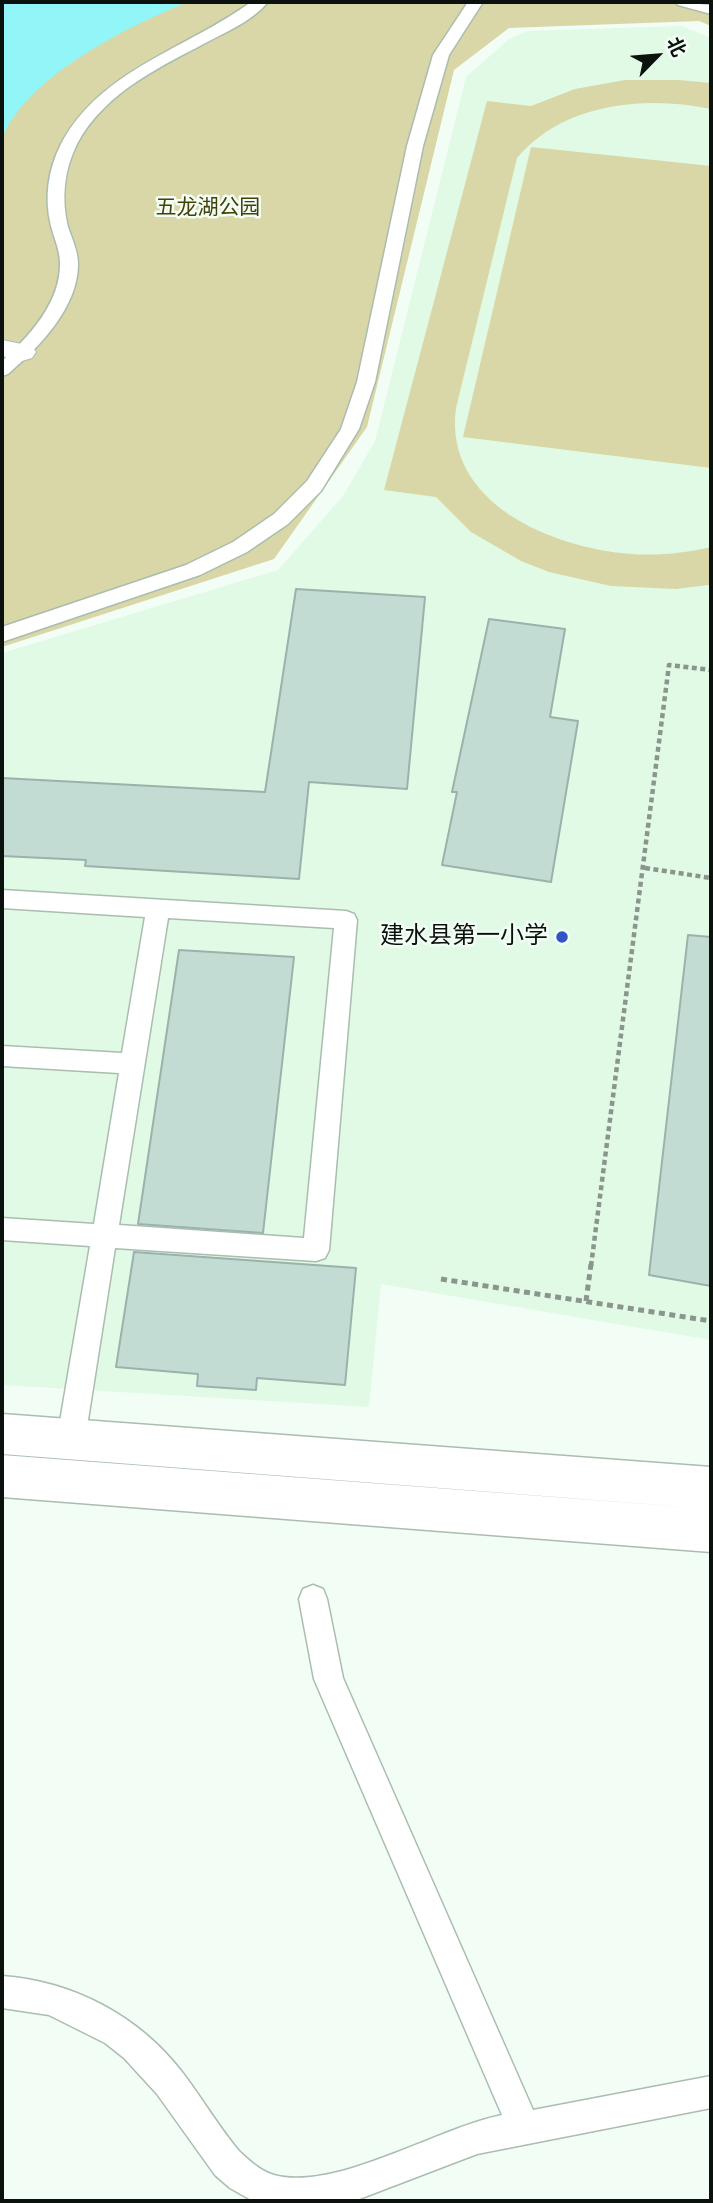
<!DOCTYPE html>
<meta charset="utf-8">
<style>
body{margin:0}
#map{position:relative;width:713px;height:2203px;overflow:hidden;background:#f2fef5;font-family:Jost,"Noto Sans SC",sans-serif}
canvas{display:block}
.frame{position:absolute;inset:0;border:4px solid #0b110c;pointer-events:none}
.north{position:absolute;left:622px;top:21px;width:70px;height:70px;-webkit-text-stroke:5px #f2fef5;paint-order:stroke;rotate:65deg;font-size:19px;font-weight:700;line-height:28px;text-align:center;color:#0b110c}
.north::after{content:'';display:block;margin:auto;width:24px;height:32px;background:#0b110c;clip-path:polygon(50% 0,100% 100%,50% 72%,0 100%)}
</style>
<div id="map">
<canvas width="713" height="2203"></canvas>
<div class="frame"></div>
<div class="north">北</div>
</div>
<script>
const ctx = document.querySelector('canvas').getContext('2d');
ctx.lineJoin = 'round';
function fillPath(path, color) { ctx.fillStyle = color; ctx.fill(path, 'evenodd'); }
function stroke(path, color, width, dash) { ctx.strokeStyle = color; ctx.lineWidth = width; ctx.lineCap = dash ? 'butt' : 'round'; ctx.setLineDash(dash || []); ctx.stroke(path); }
function write(font, color, halo, rows, align = 'center') {
  ctx.font = font + ' Jost,"Noto Sans SC",sans-serif'; ctx.lineWidth = 5; ctx.setLineDash([]); ctx.textBaseline = 'middle'; ctx.strokeStyle = halo; ctx.fillStyle = color; for (const [text, x, y, turn = 0] of rows) {
    ctx.save(); ctx.translate(x, y); ctx.rotate((+turn || 0) * Math.PI / 180); ctx.textAlign = isNaN(turn) ? turn : align; if (halo) ctx.strokeText(text, 0, 0); ctx.fillText(text, 0, 0); ctx.restore();
  }
}
const built = new Path2D(`
 M682,26l29,12v1302l-330,-56 -12,123 -367,-22v-732l276,-83 65,-74 32,-55 91,-364 43,-38 18,-8z`);
const green = new Path2D(`
 M2,2h709v24l-12,-5 -190,7 -55,42 -87,357 -93,132 -272,88z
 M625,80h54l32,3v26c-66,-14 -148,-6 -194,49l-61,250c-13,95 96,140 175,146 28,2 54,-1 80,-7v38h-3l-32,4 -65,-3 -62,-14 -28,-11 -50,-29 -35,-35 -52,-7 103,-389 44,5 44,-17z
 M531,147l180,19v302l-248,-31z`);
const water = new Path2D(`
 M2,2h186c-58,23 -165,76 -186,138z`);
const building = new Path2D(`
 M296,589l129,8 -18,192 -98,-7 -10,97 -214,-13 1,-6 -84,-4v-78l263,14z
 M489,619l76,10 -15,88 28,4 -27,161 -109,-17 15,-73h-5z
 M688,935l23,2v349l-62,-11z
 M179,950l115,7 -31,276 -125,-9z
 M134,1252l222,16 -11,117 -88,-7 -1,12 -59,-4 1,-12 -82,-7z`);
const pathFar1 = new Path2D(`
 M645,868l66,10
 M591,1266l78,-601 42,5`);
const path = new Path2D(`
 M441,1279l270,42
 M586,1301l5,-37`);
const service = new Path2D(`
 M251,2h17c-13,16 -35,27 -53,36 -51,27 -110,53 -138,106 -13,26 -16,55 -9,83 4,12 10,24 10,37 0,44 -39,83 -70,110l-6,2v-15c27,-24 59,-59 58,-98 0,-13 -6,-25 -9,-37 -7,-28 -3,-56 10,-82 40,-75 126,-95 190,-142z
 M468,2h15l-34,53 -26,91 -48,236 -16,47 -38,62 -33,33 -41,28 -47,23 -198,67v-15l184,-62 47,-23 41,-28 33,-33 34,-52 16,-47 50,-236 26,-91z
 M675,2l36,3v9l-33,-9z
 M2,890l344,21 8,3 3,6 -28,330 -4,8 -9,3 -201,-13 -30,191 -4,9 -10,4 -10,-4 -4,-9 33,-193 -88,-6v-22l92,6 25,-151 -117,-7v-20l120,7 23,-136 -143,-9zM168,918l166,10 -30,310 -185,-13z
 M313,1585l10,4 4,10 16,79 190,432 178,-34v32l-234,46 -123,47h-101l-23,-13 -15,-13 -58,-81 -33,-36 -19,-15 -56,-28 -47,-7v-32c71,5 137,40 180,96 20,26 36,54 57,79 11,10 21,20 35,24 61,17 163,-47 228,-60l-188,-436 -15,-80 4,-10z`);
const pedestrian = new Path2D(`
 M2,340l30,6 4,6 -4,6 -10,3 -20,-5z`);
const minor = new Path2D(`
 M2,1414l709,53v42l-709,-55z
 M2,1455l709,54v43l-709,-55z`);
const markers = [
 [562,937,7,"#3255c6"]
];
const farParknames = [
 ["五龙湖公园",208,209]
];
const poiNames = [
 ["建水县第一小学",548,937]
];
fillPath(built, '#e0fae5');
fillPath(green, '#d9d7a7');
fillPath(water, '#92f5f7');
fillPath(building, '#c2dcd4');
stroke(building, '#9ab2ab', 2);
stroke(service, '#aabdae', 3);
stroke(pedestrian, '#aabdae', 2);
stroke(minor, '#aabdae', 3);
stroke(pathFar1, '#8b958d', 4.5, [5, 3.5]);
stroke(path, '#8b958d', 5, [6, 4.5]);
fillPath(service, '#fff');
fillPath(pedestrian, '#fff');
fillPath(minor, '#fff');
for (const [x, y, r, color] of markers) { const dot = new Path2D(); dot.arc(x, y, r, 0, 2 * Math.PI); ctx.fillStyle = color; ctx.fill(dot); stroke(dot, '#f2fef5', 2.5); }
write('21px', '#444107', '#f2fef5', farParknames);
write('24px', '#0b110c', '#f2fef5', poiNames, 'right');
</script>
